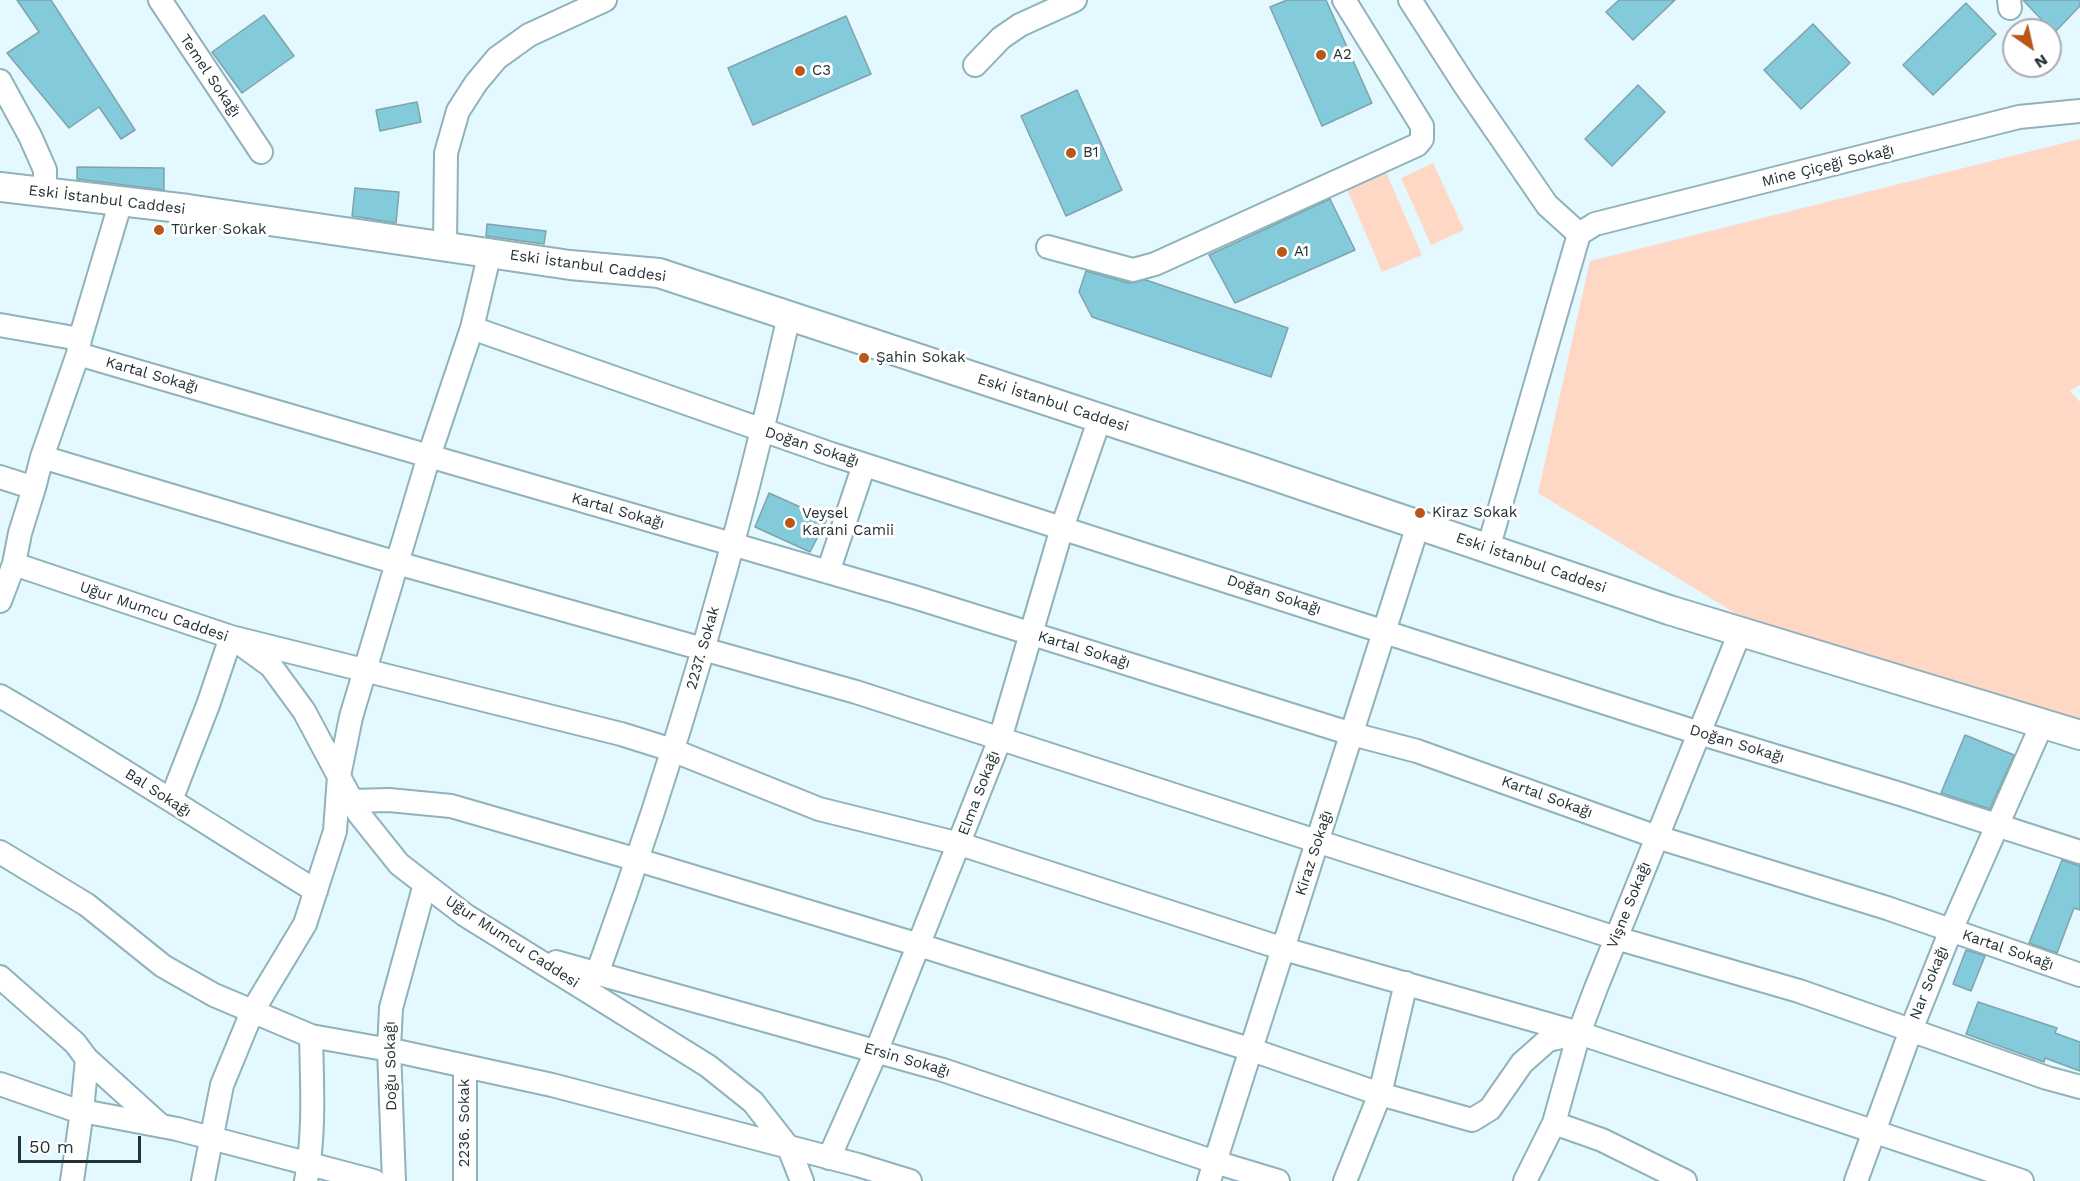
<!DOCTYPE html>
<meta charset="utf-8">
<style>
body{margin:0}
#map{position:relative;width:2080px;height:1181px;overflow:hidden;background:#e4f9ff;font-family:"Work Sans",sans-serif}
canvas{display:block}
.north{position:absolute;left:2002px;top:18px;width:60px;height:60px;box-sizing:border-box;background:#fff;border:2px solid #a7adae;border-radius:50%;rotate:146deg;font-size:16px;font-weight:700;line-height:24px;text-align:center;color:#243235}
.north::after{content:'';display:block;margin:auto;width:21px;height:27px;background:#b85716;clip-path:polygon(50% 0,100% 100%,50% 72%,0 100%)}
.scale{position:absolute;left:18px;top:1136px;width:123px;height:27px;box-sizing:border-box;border:3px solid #243235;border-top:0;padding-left:8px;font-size:18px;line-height:21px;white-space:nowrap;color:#243235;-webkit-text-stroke:4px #fff;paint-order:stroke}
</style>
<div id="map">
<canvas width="2080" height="1181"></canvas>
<div class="north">N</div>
<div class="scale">50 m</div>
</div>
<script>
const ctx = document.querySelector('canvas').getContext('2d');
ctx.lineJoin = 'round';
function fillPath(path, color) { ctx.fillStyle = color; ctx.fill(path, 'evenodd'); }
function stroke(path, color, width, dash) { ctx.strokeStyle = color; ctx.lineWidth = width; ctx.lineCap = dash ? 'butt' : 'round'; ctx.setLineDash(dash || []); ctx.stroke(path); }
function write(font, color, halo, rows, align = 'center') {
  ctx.font = font + ' "Work Sans",sans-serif'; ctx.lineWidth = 6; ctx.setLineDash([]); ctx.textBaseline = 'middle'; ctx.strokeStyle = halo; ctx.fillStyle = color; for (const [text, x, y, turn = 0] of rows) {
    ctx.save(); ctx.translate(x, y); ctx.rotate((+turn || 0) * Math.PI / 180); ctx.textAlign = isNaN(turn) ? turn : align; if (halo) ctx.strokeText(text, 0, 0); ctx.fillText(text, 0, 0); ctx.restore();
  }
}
const green = new Path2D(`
 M2080,139v246l-10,6 10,11v317l-322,-92 -220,-134 52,-232z
 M1433,163l31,67 -33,15 -30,-67z
 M1386,172l36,83 -40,17 -35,-83z`);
const building = new Path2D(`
 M17,0h34l84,130 -14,9 -22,-32 -30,21 -62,-75 32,-21z
 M1287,0h39l46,103 -50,23 -52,-119z
 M1619,0h56l-42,40 -27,-28z
 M2023,0h57v6l-26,27z
 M1966,3l30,31 -63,61 -30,-30z
 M264,15l30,41 -52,37 -30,-41z
 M846,16l25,58 -118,51 -25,-57z
 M1813,24l37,39 -49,46 -37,-39z
 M1638,85l27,27 -53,54 -27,-27z
 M1077,90l45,100 -56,26 -45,-100z
 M417,102l4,20 -41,9 -4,-21z
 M77,167l87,1v22l-87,-11z
 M355,188l44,4 -3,31 -44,-7z
 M1330,199l25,51 -120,53 -26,-48z
 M487,224l59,7 -2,13 -58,-8z
 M1086,271l43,12 17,-3 142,48 -17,49 -179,-60 -13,-25z
 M769,493l58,26 -17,33 -55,-25z
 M1965,735l49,20 -24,54 -49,-16z
 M2062,860l18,6v44l-6,-2 -17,45 -28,-10z
 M1966,950l19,6 -14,35 -18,-7z
 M1978,1002l79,26 -2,5 25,9v29l-35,-13 -1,4 -78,-28z`);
const minor = new Path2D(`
 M160,0l101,152
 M1410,0l54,84 83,121 32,29
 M2009,0l1,8
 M975,65l26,-27 19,-13 55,-25
 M0,81l30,55 15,34v23
 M121,201l-41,138 -2,15 -36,103 -8,31 -14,45 -6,31 217,73 40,29 33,45 55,103 40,50 66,51 243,151 45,36 36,46 13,33
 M1579,234l16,-10 424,-107 61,-6
 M445,247l1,-94 12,-42 18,-28 21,-25 32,-23 76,-35
 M1048,247l85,23 22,-6 262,-119 5,-6v-13l-78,-126
 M0,325l80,14
 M472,328l359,126 868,279 198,60 183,59
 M78,354l836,243 438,137 65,17 240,86 230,71 193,67
 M42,457l355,106 459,129 760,246 183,53 248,87 33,9
 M0,477l34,11
 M1488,549l91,-315
 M828,572l36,-107
 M0,601l14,-37
 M0,696c107,62 210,130 316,195
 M171,800l37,-95 23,-68 390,97 51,16 147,59 141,35 324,105 295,84 443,148
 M353,801l36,-1 62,6 187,54 281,85 333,105 128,44 92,26 18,-11 32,-46 26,-23 28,-6
 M0,852l87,53 76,61 51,29 97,41 90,16 151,33 306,80 52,16
 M556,962l387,108 272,92 63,19
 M597,974c78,-215 142,-435 192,-658
 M0,977l75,66 12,16 -5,52 -10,70
 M87,1059l74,67
 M0,1084l72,25 105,20 197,52
 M1554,1123l48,17 83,41
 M829,1158l47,-106 124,-313 62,-211 38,-110
 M203,1181l19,-96 30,-73 53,-88 30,-93 4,-55 12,-59 78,-261 43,-128 18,-76
 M306,1181c9,-48 6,-97 5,-145
 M394,1181l-5,-132 2,-41 34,-124
 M465,1181v-115
 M1209,1181l209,-656
 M1345,1181l35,-87 26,-111
 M1525,1181l29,-58 25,-90 17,-45 144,-356
 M1856,1181l55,-151 40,-100 91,-206`);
const major = new Path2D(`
 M0,187l188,22 382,56 89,8 589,194 421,143 411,125`);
const markers = [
 [1321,55,6,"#b85716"],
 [800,71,6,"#b85716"],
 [1071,153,6,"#b85716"],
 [159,230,6,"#b85716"],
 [1282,252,6,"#b85716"],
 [864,358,6,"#b85716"],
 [1420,513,6,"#b85716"],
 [790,523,6,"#b85716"]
];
const poiNames = [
 ["A2",1333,55],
 ["C3",812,71],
 ["B1",1083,153],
 ["Türker Sokak",171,230],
 ["A1",1294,252],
 ["Şahin Sokak",876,358],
 ["Kiraz Sokak",1432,513],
 ["Veysel",802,514],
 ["Karani Camii",802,531]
];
const streetNames = [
 ["Temel Sokağı",210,76,56],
 ["Mine Çiçeği Sokağı",1828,166,-14],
 ["Eski İstanbul Caddesi",107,200,7],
 ["Eski İstanbul Caddesi",588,266,8],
 ["Kartal Sokağı",152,375,16],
 ["Eski İstanbul Caddesi",1053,403,18],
 ["Doğan Sokağı",812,447,18],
 ["Kartal Sokağı",618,511,16],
 ["Eski İstanbul Caddesi",1531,563,19],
 ["Doğan Sokağı",1274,595,18],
 ["Uğur Mumcu Caddesi",154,612,19],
 ["2237. Sokak",703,648,-74],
 ["Kartal Sokağı",1084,650,17],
 ["Doğan Sokağı",1737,744,17],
 ["Bal Sokağı",158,793,33],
 ["Elma Sokağı",979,793,-69],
 ["Kartal Sokağı",1547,797,20],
 ["Kiraz Sokağı",1314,853,-72],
 ["Vişne Sokağı",1629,905,-68],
 ["Uğur Mumcu Caddesi",512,942,33],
 ["Kartal Sokağı",2008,950,19],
 ["Nar Sokağı",1929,983,-68],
 ["Ersin Sokağı",907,1060,16],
 ["Doğu Sokağı",391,1066,-91],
 ["2236. Sokak",465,1123,-90]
];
fillPath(green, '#fed8c5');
fillPath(building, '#83cada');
stroke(building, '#80a3ab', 1.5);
stroke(minor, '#8fb2bb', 26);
stroke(major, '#8fb2bb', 32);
stroke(minor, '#fff', 22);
stroke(major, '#fff', 28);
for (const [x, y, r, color] of markers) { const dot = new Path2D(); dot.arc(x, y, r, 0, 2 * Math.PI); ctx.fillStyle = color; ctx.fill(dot); stroke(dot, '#fff', 2); }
write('15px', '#243235', '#fff', poiNames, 'left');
write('15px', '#243235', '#fff', streetNames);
</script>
